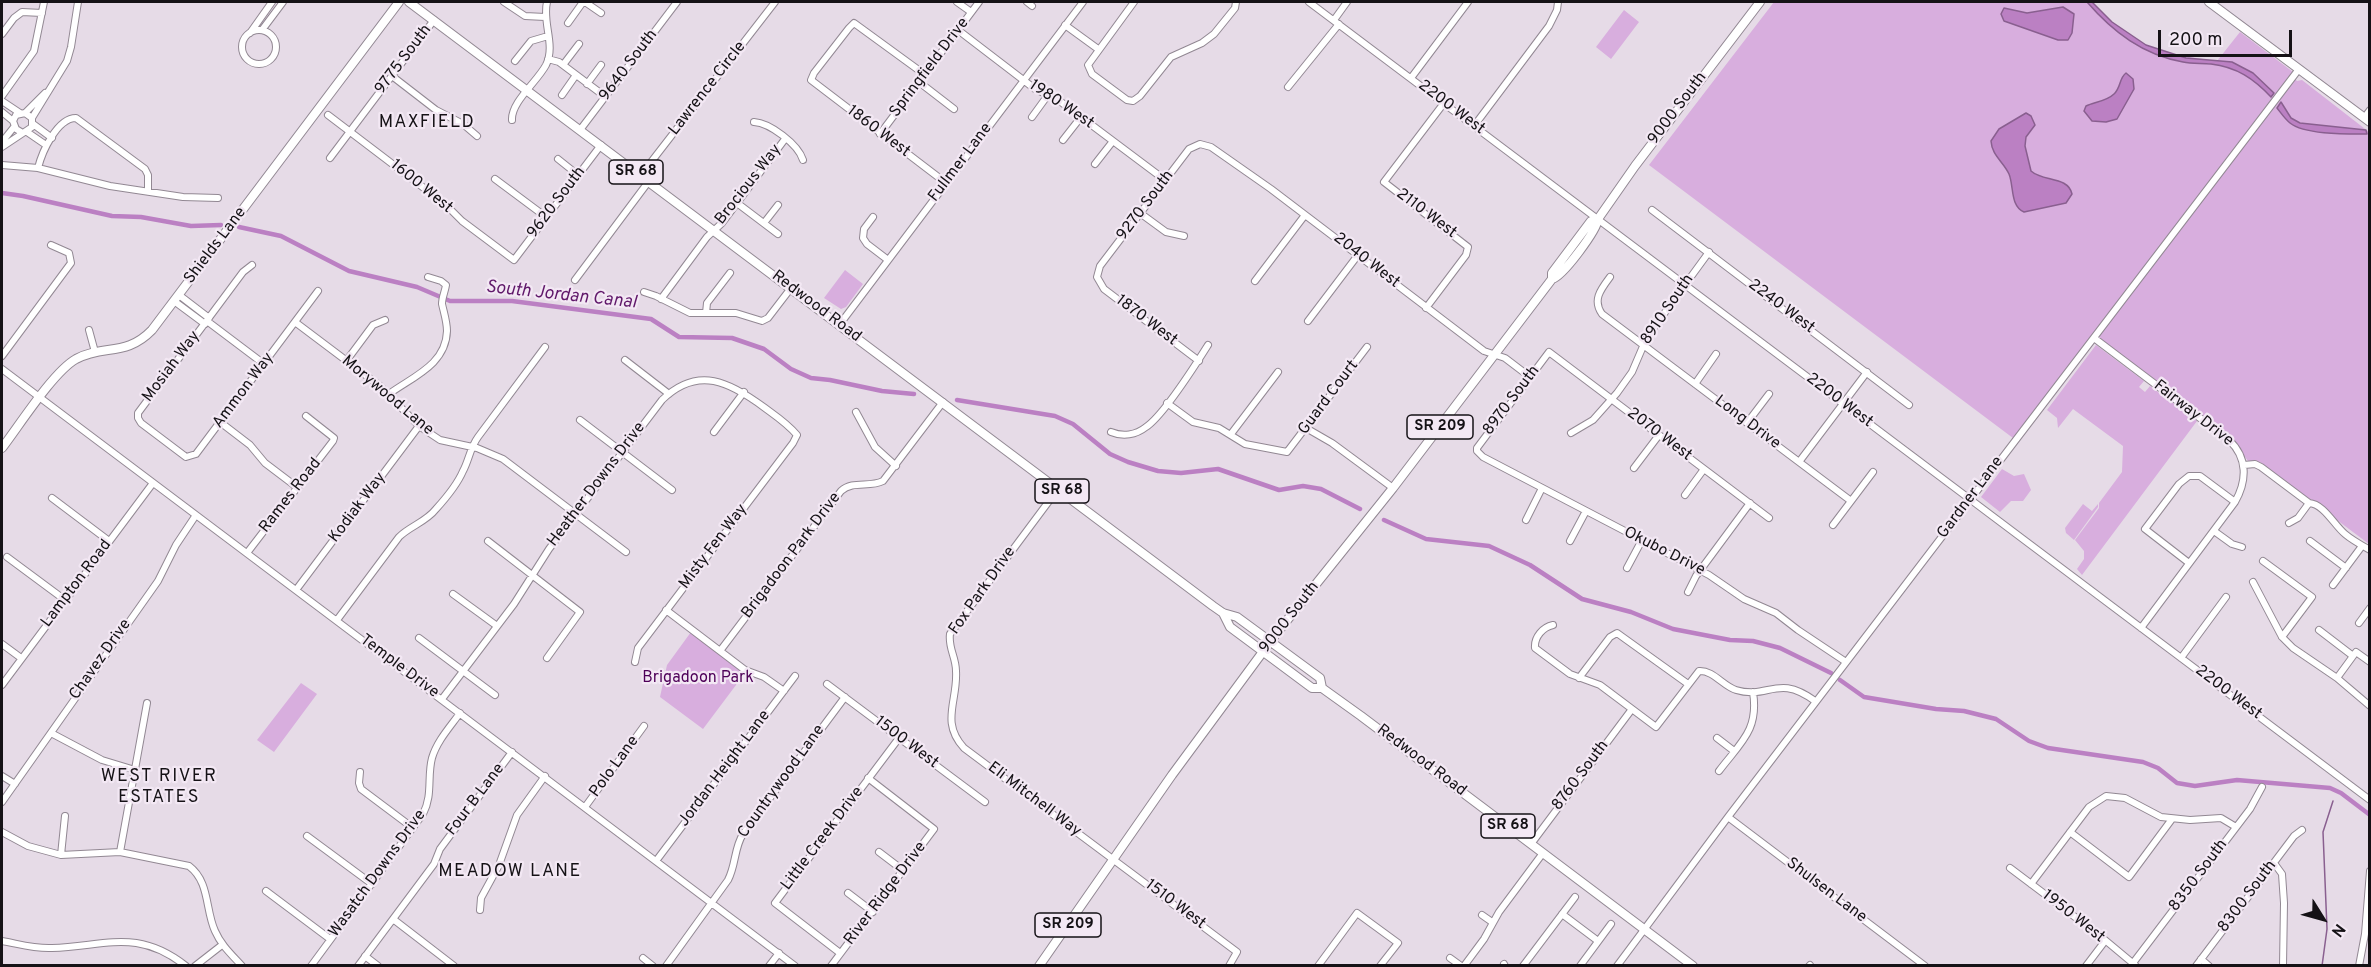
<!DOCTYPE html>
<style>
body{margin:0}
#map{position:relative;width:2371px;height:967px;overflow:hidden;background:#e6dbe7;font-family:Overpass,sans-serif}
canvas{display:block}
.frame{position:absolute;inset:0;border:3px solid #151216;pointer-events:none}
.north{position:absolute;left:2293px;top:889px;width:60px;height:60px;-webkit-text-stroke:4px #f3e8f4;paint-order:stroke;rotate:127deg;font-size:16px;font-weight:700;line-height:24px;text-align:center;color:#151216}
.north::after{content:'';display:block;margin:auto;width:21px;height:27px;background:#151216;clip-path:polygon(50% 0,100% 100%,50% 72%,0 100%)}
.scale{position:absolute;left:2158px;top:30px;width:134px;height:27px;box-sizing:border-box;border:3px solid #151216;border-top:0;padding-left:8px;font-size:18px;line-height:21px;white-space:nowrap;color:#151216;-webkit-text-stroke:4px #f3e8f4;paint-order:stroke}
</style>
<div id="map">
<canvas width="2371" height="967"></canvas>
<div class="frame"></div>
<div class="north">N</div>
<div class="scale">200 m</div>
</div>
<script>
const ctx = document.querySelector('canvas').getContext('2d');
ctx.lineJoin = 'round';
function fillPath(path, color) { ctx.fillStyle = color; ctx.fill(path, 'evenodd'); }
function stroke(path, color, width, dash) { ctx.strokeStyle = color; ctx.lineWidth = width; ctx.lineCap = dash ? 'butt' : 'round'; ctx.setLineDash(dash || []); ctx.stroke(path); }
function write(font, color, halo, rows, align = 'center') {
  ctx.font = font + ' Overpass,sans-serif'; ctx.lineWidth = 4.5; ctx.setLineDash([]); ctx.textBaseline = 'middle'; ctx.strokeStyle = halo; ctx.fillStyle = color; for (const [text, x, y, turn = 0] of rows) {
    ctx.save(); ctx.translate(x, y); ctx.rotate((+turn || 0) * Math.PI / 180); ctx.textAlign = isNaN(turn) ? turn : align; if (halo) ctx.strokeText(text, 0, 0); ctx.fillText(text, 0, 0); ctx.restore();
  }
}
const green = new Path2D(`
 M1774,2h318c43,46 66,51 125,59l23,-29 53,40 -2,3 6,6 5,-1 67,52v412l-104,-78 -5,-4 -12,-1 -16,-22 -133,-101 1,-2 -4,-3 -83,105 -364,-273z
 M1624,10l15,12 -28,37 -15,-12z
 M845,270l18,14 -17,23 -5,2 -17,-11z
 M2096,345l48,36 -5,6 6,5 5,-6 47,35 -115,154 -5,-6 7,-10v-8l-9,-11 24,-32v-5l23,-31 1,-26 -50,-37 -15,19 -1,-10 -10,-8z
 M2002,469l12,7 10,-2 7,16 -8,11h-12l-11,11 -19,-15z
 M2083,504l9,7 6,-7v3l-24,33 -8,-7 -1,-5z
 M691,632l54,41 -42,56 -43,-32 7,-32z
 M301,683l16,11 -43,58 -17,-12z`);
const water = new Path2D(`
 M2087,2h5l20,20 34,23 40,13 46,4 21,11 21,20 -3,4c-17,-18 -34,-30 -60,-33 -9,-1 -19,0 -28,-2 -40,-7 -70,-30 -96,-60z
 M2063,7l11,7 -2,19 -4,7h-10l-54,-19 -3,-7 3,-6 23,5z
 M2126,73l7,6 1,10 -17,30 -11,3 -14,-1 -8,-10 2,-5c9,-4 21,-5 28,-12 7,-6 5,-16 12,-21z
 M2281,102l10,16 9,5 66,7 1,4c-19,0 -62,1 -77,-11 -5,-4 -9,-10 -13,-15z
 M2026,113l5,3 4,9 -9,12 -1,9 6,25c12,11 37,5 41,23l-6,9 -42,9c-14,-6 -10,-26 -15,-38 -6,-13 -17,-18 -18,-33l8,-12z`);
const stream = new Path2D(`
 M2322,966l5,-37 -4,-97 10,-31`);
const canal = new Path2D(`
 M2,193l21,3 89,20 29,1 50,9 30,-1
 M239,227l42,9 68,35 68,16 33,14h62l139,18 28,18 53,1 32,11 27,20 20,9 19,2 52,11 32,3
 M957,400l98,16 18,8 37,30 18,8 30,9 23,2 37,-4 61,21 24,-4 18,3 39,20
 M1384,520l42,19 63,7 41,19 52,34 49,13 42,17 57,11 23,1 27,7 51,25
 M1840,680l24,17 72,12 28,2 32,8 33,22 19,7 95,14 15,6 19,15 18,3 42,-6 93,8 11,5 29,22`);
const minor = new Path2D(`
 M504,2l21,14 20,1
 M585,2l16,11
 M957,2l14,10
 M1027,2l5,4
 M1134,2l-46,63 4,9 35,26 6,1 7,-5 31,-39 31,-14 12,-9 21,-26 1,-6
 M1309,2l1061,798
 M1334,20l13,-18
 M568,23l15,-21
 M1065,25l33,24
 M262,30l21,-28
 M958,30l77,59 22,10 108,81
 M242 47a17 17 0 1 1 34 0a17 17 0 1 1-34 0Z
 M250,33l22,-31
 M2,34l12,-16 8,-6 20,1
 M548,59l11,3 40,30
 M515,61l16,-20 17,-5
 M563,65l16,-21
 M924,74l-70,-51 -5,5 -35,45 -3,7 135,103
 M392,76l44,34 27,14 14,12
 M1411,78l57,-76
 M919,82l35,27
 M587,84l14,-19
 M1288,87l51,-63
 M562,95l14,-20
 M2,96l32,-45 10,-49
 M2,101l18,12
 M2,112l11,9
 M25,113l20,-20
 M328,115l117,89 17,17 52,39 87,-115
 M1032,117l16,-22
 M32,118l35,-57 4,-14 7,-45
 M2364,118l6,-8
 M512,120c-1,-18 25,-38 34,-55 10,-20 -4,-42 1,-63
 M754,122c16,1 44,22 49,38
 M33,124l19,14
 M1474,126l75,-100 8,-16 1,-8
 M580,130l97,-128
 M27,132l19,13
 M880,134l99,-132
 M1063,140l18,-23
 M2,142l12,-15
 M2,147l30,-20v-9l-7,-5 -9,2 -3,6 3,8 5,3
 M330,158l104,-138
 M558,159l20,16
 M1095,164l18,-23
 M2,165l36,3 72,18 73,11 35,1
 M38,168c4,-16 19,-50 38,-50l69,51 3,6v15
 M641,175l134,-173
 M495,179l51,38
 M737,203l41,31
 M1652,210l257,195
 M1140,213l26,19 18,4
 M873,217l-9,12 -1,9 4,6 21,16
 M764,223l14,-18
 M252,265l-9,7 -105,141v5l3,5 45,34 10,-3 122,-163
 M1610,277c-9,12 -18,23 -8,37l249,187
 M575,280l74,-99
 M1255,281l50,-66
 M644,292l12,4 34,17h46l26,8 6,-3 23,-30
 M179,295l30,23
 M661,299l46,-62 15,-14 63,-84
 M174,301l31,23
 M1426,308l40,-53 2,-8 -84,-65 60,-79
 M706,313l1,-10 23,-30
 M207,321l57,43
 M1308,321l50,-66
 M295,322l85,64 39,40 21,14 37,8 26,11 123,93
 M840,324l243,-322
 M89,330l6,22
 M2094,338l135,102c19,18 18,41 6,62l-94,126
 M2,356l69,-93 -2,-10 -18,-8
 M347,360l26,-35 12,-5
 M625,360l44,34
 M1199,361l-95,-72 -7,-12 3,-11 89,-117 11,-5 11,3 60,42 213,162 21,7 25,19
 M2,369l793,597
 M1695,384l21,-30
 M389,394c23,-17 57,-29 58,-63 0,-9 -3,-18 -5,-27 0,-7 3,-12 4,-19l-5,-4 -13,-4
 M1167,403l26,19 26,6 26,16 42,8 80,-105
 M856,412l19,35 21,19
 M580,420l92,70
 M220,422l30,23 15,18 33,25
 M1747,423l22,-29
 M1306,428l26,15 61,45
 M714,432l30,-40
 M1111,432c12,5 25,3 35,-5 18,-12 50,-63 62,-82
 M1571,433l22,-13 24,-27 15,-21 15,-35 62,-85
 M1231,434l47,-62
 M1799,462l68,-90
 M2244,465l11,-1 6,3 48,36c15,1 25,22 36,31 7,6 16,11 25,16
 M1634,468l25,-33
 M1058,489l-108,145c-2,14 6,23 6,37 2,30 -16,51 8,77l273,204 -8,14
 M1685,495l19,-26
 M52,498l57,43
 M1769,518l-220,-166 -72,96v3l6,6 226,118 35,24 32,14 22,17 48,32
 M1526,520l16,-32
 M2289,523l9,-5 11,-15
 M1833,525l40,-53
 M2214,531l18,13 10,3
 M488,541l92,71 -33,46
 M1570,541l16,-30
 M2310,541l36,27
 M247,553l86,-112 1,-3 -28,-22
 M7,557l58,43
 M2263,561l49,36 -30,40
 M2189,563l-44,-34 34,-45 10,-8h11l35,26
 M1627,568l15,-28
 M2253,582l29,55 11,11 44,30 33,28
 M2333,585l29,-39
 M296,590l123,-164
 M1688,592l8,-16 54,-73
 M453,594l44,32
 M666,610l79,60 19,7 20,14
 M337,620l62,-83c11,-11 27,-15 37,-28 10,-11 21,-24 27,-38 6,-11 7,-23 15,-34l67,-90
 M2359,623l11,-15
 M1553,625c-10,2 -19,12 -18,23l35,26 30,11 56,42 43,-56c14,-1 24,15 37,19 33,10 41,-17 79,11
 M2319,630l34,26
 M419,638l76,57
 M2,644l19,14
 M720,651l121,-160c12,-11 28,-3 42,-10l60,-79
 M2181,658l45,-61
 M1579,678l31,-41 7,-4 71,51
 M2337,678l19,-26 14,10
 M827,684l158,118
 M2,685l151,-202
 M442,699l72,-95 35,-55 113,-149c36,-35 68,-18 103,8 11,8 23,16 32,27l-4,8 -155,205 -3,14
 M51,733l51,27 33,10
 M1717,738l17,13
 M1719,771c22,-29 40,-41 34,-79
 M360,772l-1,11 2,6 52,39
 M2,776l13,8
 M2,802l156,-221 18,-36 20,-30
 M585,807l59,-81
 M1728,817l197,149
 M2,832l26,14 33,9 59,-3 69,14c21,16 16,43 26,65 6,14 17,24 27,35
 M2070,832l59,45 43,-58
 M307,836l65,48
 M1531,844l101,-135
 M120,852l27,-149
 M879,852l25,19
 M61,855l4,-39
 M656,861l139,-185
 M2274,863l8,11 2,29 -1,63
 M2010,868l89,67 36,30
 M2031,884l58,-77 17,-11 19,2 36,19 29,3 31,-2 15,9
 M266,891l64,48
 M848,893l25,19
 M480,910l1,-12 18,-33 18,-50 28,-39
 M1562,914l36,27
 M1482,915l10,7
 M393,919l61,47
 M2,941c17,3 33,8 50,7 55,-2 85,-20 134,18
 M840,953l-65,-50 124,-165
 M365,956l13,10
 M643,958l10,8
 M1450,958l11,8
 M2201,959l8,7
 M2133,963l117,-154 12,-22
 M1504,964l1,2
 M195,966l27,-21
 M311,966l112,-152c10,-19 4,-37 9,-56 5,-17 18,-31 28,-45
 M358,966l76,-102 6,-15 72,-97
 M666,966l62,-86c8,-15 6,-32 15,-46l102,-137
 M769,966l10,-13
 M831,966l103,-137 -66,-51
 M1318,966l39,-53 41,30 -18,23
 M1464,966l20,-27 15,-27 44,-59
 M1523,966l52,-69
 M1580,966l31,-42
 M1617,966l111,-149 571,-748
 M1809,966l1,-1
 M2086,966l19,-25
 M2196,966l98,-130 8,-6
 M2359,966l6,-32 5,-63`);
const major = new Path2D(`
 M409,2l804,604 10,7 14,4 83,61 2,10
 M2209,2l161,120
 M1552,279v-6l39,-52 7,-2
 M2,448c17,-22 51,-76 74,-89 28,-15 50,-2 76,-29l247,-328
 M1223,613l7,14 82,61h10l39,28 332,250
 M1039,966l133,-191 104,-141 117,-146 159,-209c11,-3 45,-49 46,-60l37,-53 125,-164`);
const shields = [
 [636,172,54],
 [1440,427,66],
 [1062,491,54],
 [1508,826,54],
 [1068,925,66]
];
const shieldNames = [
 ["SR 68",636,172],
 ["SR 209",1440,427],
 ["SR 68",1062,491],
 ["SR 68",1508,826],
 ["SR 209",1068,925]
];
const streetNames = [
 ["9775 South",404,60,-53],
 ["9640 South",629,66,-53],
 ["Springfield Drive",930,68,-53],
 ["Lawrence Circle",708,89,-52],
 ["1980 West",1061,105,34],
 ["2200 West",1451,108,37],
 ["9000 South",1678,109,-53],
 ["1860 West",878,132,37],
 ["Fullmer Lane",961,163,-53],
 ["Brocious Way",749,185,-52],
 ["1600 West",421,187,39],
 ["9620 South",557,203,-53],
 ["9270 South",1146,206,-53],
 ["2110 West",1426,214,37],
 ["Shields Lane",216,246,-53],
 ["2040 West",1366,261,38],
 ["Redwood Road",816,307,37],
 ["2240 West",1781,307,37],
 ["8910 South",1668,310,-56],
 ["1870 West",1146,321,37],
 ["Mosiah Way",172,367,-53],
 ["Ammon Way",244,391,-53],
 ["Morywood Lane",387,396,40],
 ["Guard Court",1329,398,-53],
 ["8970 South",1512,401,-53],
 ["2200 West",1839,401,37],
 ["Fairway Drive",2193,414,38],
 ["Long Drive",1747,423,37],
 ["2070 West",1659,435,37],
 ["Heather Downs Drive",597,485,-53],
 ["Rames Road",291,496,-52],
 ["Gardner Lane",1971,498,-53],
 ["Kodiak Way",358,508,-53],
 ["Misty Fen Way",714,547,-53],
 ["Okubo Drive",1664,552,27],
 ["Brigadoon Park Drive",792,556,-53],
 ["Lampton Road",77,584,-53],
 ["Fox Park Drive",983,591,-55],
 ["9000 South",1290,618,-52],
 ["Chavez Drive",101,660,-55],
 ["Temple Drive",399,667,37],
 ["2200 West",2228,693,37],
 ["1500 West",906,743,37],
 ["Redwood Road",1421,761,37],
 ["Polo Lane",615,767,-54],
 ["Jordan Height Lane",725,769,-53],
 ["8760 South",1581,776,-53],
 ["Countrywood Lane",782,782,-54],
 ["Four B Lane",476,800,-53],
 ["Eli Mitchell Way",1034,800,37],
 ["Little Creek Drive",823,839,-53],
 ["Wasatch Downs Drive",378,874,-54],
 ["8350 South",2199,876,-53],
 ["Shulsen Lane",1826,891,37],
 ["River Ridge Drive",886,894,-53],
 ["8300 South",2248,897,-53],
 ["1510 West",1175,905,37],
 ["1950 West",2073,917,38]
];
const parkNames = [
 ["Brigadoon Park",698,679]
];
const neighbourhoodNames = [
 ["MAXFIELD",427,123],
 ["WEST RIVER",159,777],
 ["ESTATES",159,798],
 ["MEADOW LANE",510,872]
];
const waterNames = [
 ["South Jordan Canal",561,296,6]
];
fillPath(green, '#d8aede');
fillPath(water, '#bb80c3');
stroke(water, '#895f8f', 1.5);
stroke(stream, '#895f8f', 1.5);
stroke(canal, '#bb80c3', 4.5);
stroke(minor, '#928893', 8);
stroke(major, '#928893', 10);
stroke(minor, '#fff', 6);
stroke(major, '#fff', 8);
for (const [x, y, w] of shields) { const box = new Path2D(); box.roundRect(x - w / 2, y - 12, w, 24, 4.5); ctx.fillStyle = '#f3e8f4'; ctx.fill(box); stroke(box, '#151216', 1.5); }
write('bold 15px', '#151216', null, shieldNames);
write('16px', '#151216', '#f3e8f4', streetNames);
write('16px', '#4e0058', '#f3e8f4', parkNames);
ctx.letterSpacing = '1.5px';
write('18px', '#151216', '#f3e8f4', neighbourhoodNames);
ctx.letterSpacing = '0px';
write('italic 18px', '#60186a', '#f3e8f4', waterNames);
</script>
